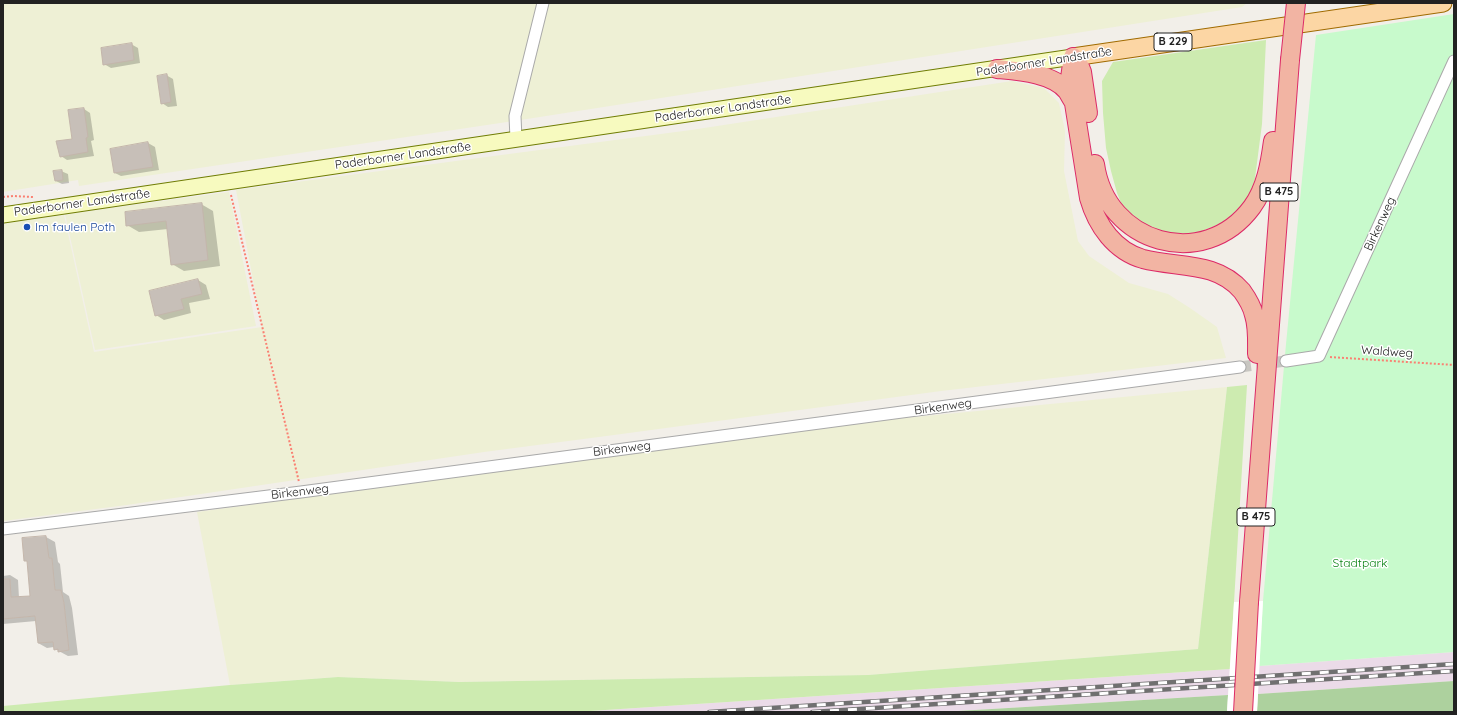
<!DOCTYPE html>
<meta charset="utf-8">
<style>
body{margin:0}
#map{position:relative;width:1457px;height:715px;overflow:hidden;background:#f2efe9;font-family:Quicksand,sans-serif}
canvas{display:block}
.frame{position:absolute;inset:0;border:4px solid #222;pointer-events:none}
</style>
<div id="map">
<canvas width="1457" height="715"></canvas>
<div class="frame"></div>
</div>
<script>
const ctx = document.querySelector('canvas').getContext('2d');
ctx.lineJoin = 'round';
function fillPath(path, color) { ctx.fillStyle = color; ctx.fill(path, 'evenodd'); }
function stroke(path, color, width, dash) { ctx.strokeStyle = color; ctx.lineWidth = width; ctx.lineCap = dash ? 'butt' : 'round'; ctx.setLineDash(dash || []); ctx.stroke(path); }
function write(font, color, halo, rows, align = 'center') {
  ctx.font = font + ' Quicksand,sans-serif'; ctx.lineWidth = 3; ctx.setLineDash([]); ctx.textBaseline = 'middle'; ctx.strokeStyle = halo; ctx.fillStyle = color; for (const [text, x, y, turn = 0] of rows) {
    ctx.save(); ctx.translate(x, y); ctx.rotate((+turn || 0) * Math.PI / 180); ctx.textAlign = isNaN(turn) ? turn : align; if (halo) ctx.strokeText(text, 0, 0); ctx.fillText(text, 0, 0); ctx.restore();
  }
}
const industrial = new Path2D(`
 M1454,652v29l-196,13 1,-28z
 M1230,669l-2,26 -287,17h-366z`);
const farmland = new Path2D(`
 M3,3h1244l-5,4 -715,112 -448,67 -1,-6 -75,12z
 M1012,81l32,7 15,15 6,28 -1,40 14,70 11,15 40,27 39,11 22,14 27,19 9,31 -285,33 -327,44 -130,17 -357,53 -124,16v-298l61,-8 30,137 168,-25 -26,-137 455,-60z
 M229,192l27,134 -161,24 -30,-136z
 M1227,387l-29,262 -330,26 -409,7 -122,-5 -107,8 -33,-173 687,-92z`);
const grass = new Path2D(`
 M1266,40l-4,84 -8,62 -13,21 -19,16 -27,11h-25l-24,-7 -22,-17 -7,-17 -6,-22 -5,-23 -3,-35 -1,-32 11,-19z
 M1247,385l-17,284 -655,43h-572v-6l227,-21 108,-8 121,5 409,-7 330,-26 29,-262z`);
const forest = new Path2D(`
 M1454,681v31h-197l1,-18z
 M1228,695l-1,17h-286z`);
const park = new Path2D(`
 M1454,14v638l-195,14 4,-65 23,-257 30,-309z`);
const pier = new Path2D(`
 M1263,601l-6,111h-30l7,-110z`);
const shadow = new Path2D(`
 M131,44l7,4 2,15 -29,5 -7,-4z
 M166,75l7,4 4,27 -9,1 -6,-4z
 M84,109l6,4 4,27 -3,1 3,15 -27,4 -6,-4 12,-17z
 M148,143l7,4 4,23 -38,6 -6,-3 -4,-23z
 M61,171l7,3 1,9 -7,1 -6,-3z
 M201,204l12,7 7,55 -36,5 -12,-7 -4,-35 -29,3 -12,-7z
 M198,280l8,5 4,14 -21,4 2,10 -27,7 -8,-5z
 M46,537l9,5 3,20 2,2 3,28 6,4 3,12 6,47 -10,1 -13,-7 -1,-2 -7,1 -9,-5 -2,-22 -33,3v-48l7,-1 8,5 1,18 12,-1 -3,-36 -3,-1 -2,-21z`);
const building = new Path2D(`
 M132,43l2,17 -31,5 -2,-17z
 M167,74l4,28 -10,2 -4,-28z
 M84,108l4,29 -2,1 2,14 -28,5 -4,-16 16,-2 -4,-29z
 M148,142l5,25 -39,6 -4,-24z
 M62,170l1,10 -8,1 -2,-10z
 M202,203l6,57 -37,5 -5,-44 -40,5 -1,-14z
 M198,279l4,15 -21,5 3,10 -29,7 -6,-25z
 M46,536l3,22h3l3,32h6l3,13 5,47 -11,2v-3l-4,1 -1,-8 -15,1 -3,-27 -32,3v-40h7l1,18 19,-1 -3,-35h-3l-2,-23z`);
const minorTunnel = new Path2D(`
 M1240,367l46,-6`);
const path = new Path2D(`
 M231,195l68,287
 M3,197l10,-1 20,1
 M1330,357l124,8`);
const minor = new Path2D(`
 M516,139l-1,-23 28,-113
 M1286,361l33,-5 135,-295
 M3,529l298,-37 939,-125`);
const secondary = new Path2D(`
 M3,215l1070,-158`);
const primary = new Path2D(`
 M1073,57l370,-54`);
const trunk = new Path2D(`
 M1073,57l-3,21 19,120c8,28 26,53 54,61 35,9 73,2 99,32 5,7 10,15 12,24 4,12 3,26 3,39
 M1073,57l7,10 2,5 6,41
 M997,69c21,2 55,4 70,22 2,3 4,7 6,10
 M1095,164c11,80 109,108 157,43 14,-19 18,-44 21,-66
 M1249,602l41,-542`);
const rail = new Path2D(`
 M709,712l745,-48
 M812,712l642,-41`);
const trunkBridge = new Path2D(`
 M1290,60l6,-57
 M1243,712l6,-110`);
const markers = [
 [27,227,4,"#1a4fb4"]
];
const shields = [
 [1173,42,38],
 [1279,192,38],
 [1256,517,38]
];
const shieldNames = [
 ["B 229",1173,42],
 ["B 475",1279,192],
 ["B 475",1256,517]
];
const streetNames = [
 ["Paderborner Landstraße",1044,62,-9],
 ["Paderborner Landstraße",723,109,-8],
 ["Paderborner Landstraße",403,156,-8],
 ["Paderborner Landstraße",82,203,-8],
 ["Birkenweg",1380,224,-65],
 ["Waldweg",1387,352,4],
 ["Birkenweg",943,407,-8],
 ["Birkenweg",622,449,-7],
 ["Birkenweg",300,492,-7]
];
const transitNames = [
 ["Im faulen Poth",35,227]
];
const parkNames = [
 ["Stadtpark",1360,563]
];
fillPath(industrial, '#ebdbe8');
fillPath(farmland, '#eef0d5');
fillPath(grass, '#cdebb0');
fillPath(forest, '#add19e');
fillPath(park, '#c8facc');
fillPath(pier, '#fff');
fillPath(shadow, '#0003');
fillPath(building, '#c7bfb8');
stroke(building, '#c4b6ab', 1);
stroke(minorTunnel, '#c8c6c1', 11, [11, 5.5]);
stroke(minor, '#a9a9a9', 13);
stroke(secondary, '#707d05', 17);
stroke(primary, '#a06b00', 19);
stroke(trunk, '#dc2a67', 20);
stroke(path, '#fa8072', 2, [2, 2]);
stroke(minor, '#fff', 11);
stroke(secondary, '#f7fabf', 15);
stroke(primary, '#fcd6a4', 17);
stroke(trunk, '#f2b4a3', 18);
stroke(rail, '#707070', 4.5);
stroke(rail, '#fff', 3, [9]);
stroke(trunkBridge, '#dc2a67', 20, []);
stroke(trunkBridge, '#f2b4a3', 18);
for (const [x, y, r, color] of markers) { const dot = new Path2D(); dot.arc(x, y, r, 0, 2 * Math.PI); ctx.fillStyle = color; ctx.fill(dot); stroke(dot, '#fff', 1.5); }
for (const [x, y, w] of shields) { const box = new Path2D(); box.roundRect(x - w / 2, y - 9, w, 18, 3); ctx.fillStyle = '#fff'; ctx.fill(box); stroke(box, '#222', 1); }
write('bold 11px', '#222', null, shieldNames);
write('12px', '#222', '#fff', streetNames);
write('12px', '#164399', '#fff', transitNames, 'left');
write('12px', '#0c8416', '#fff', parkNames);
</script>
